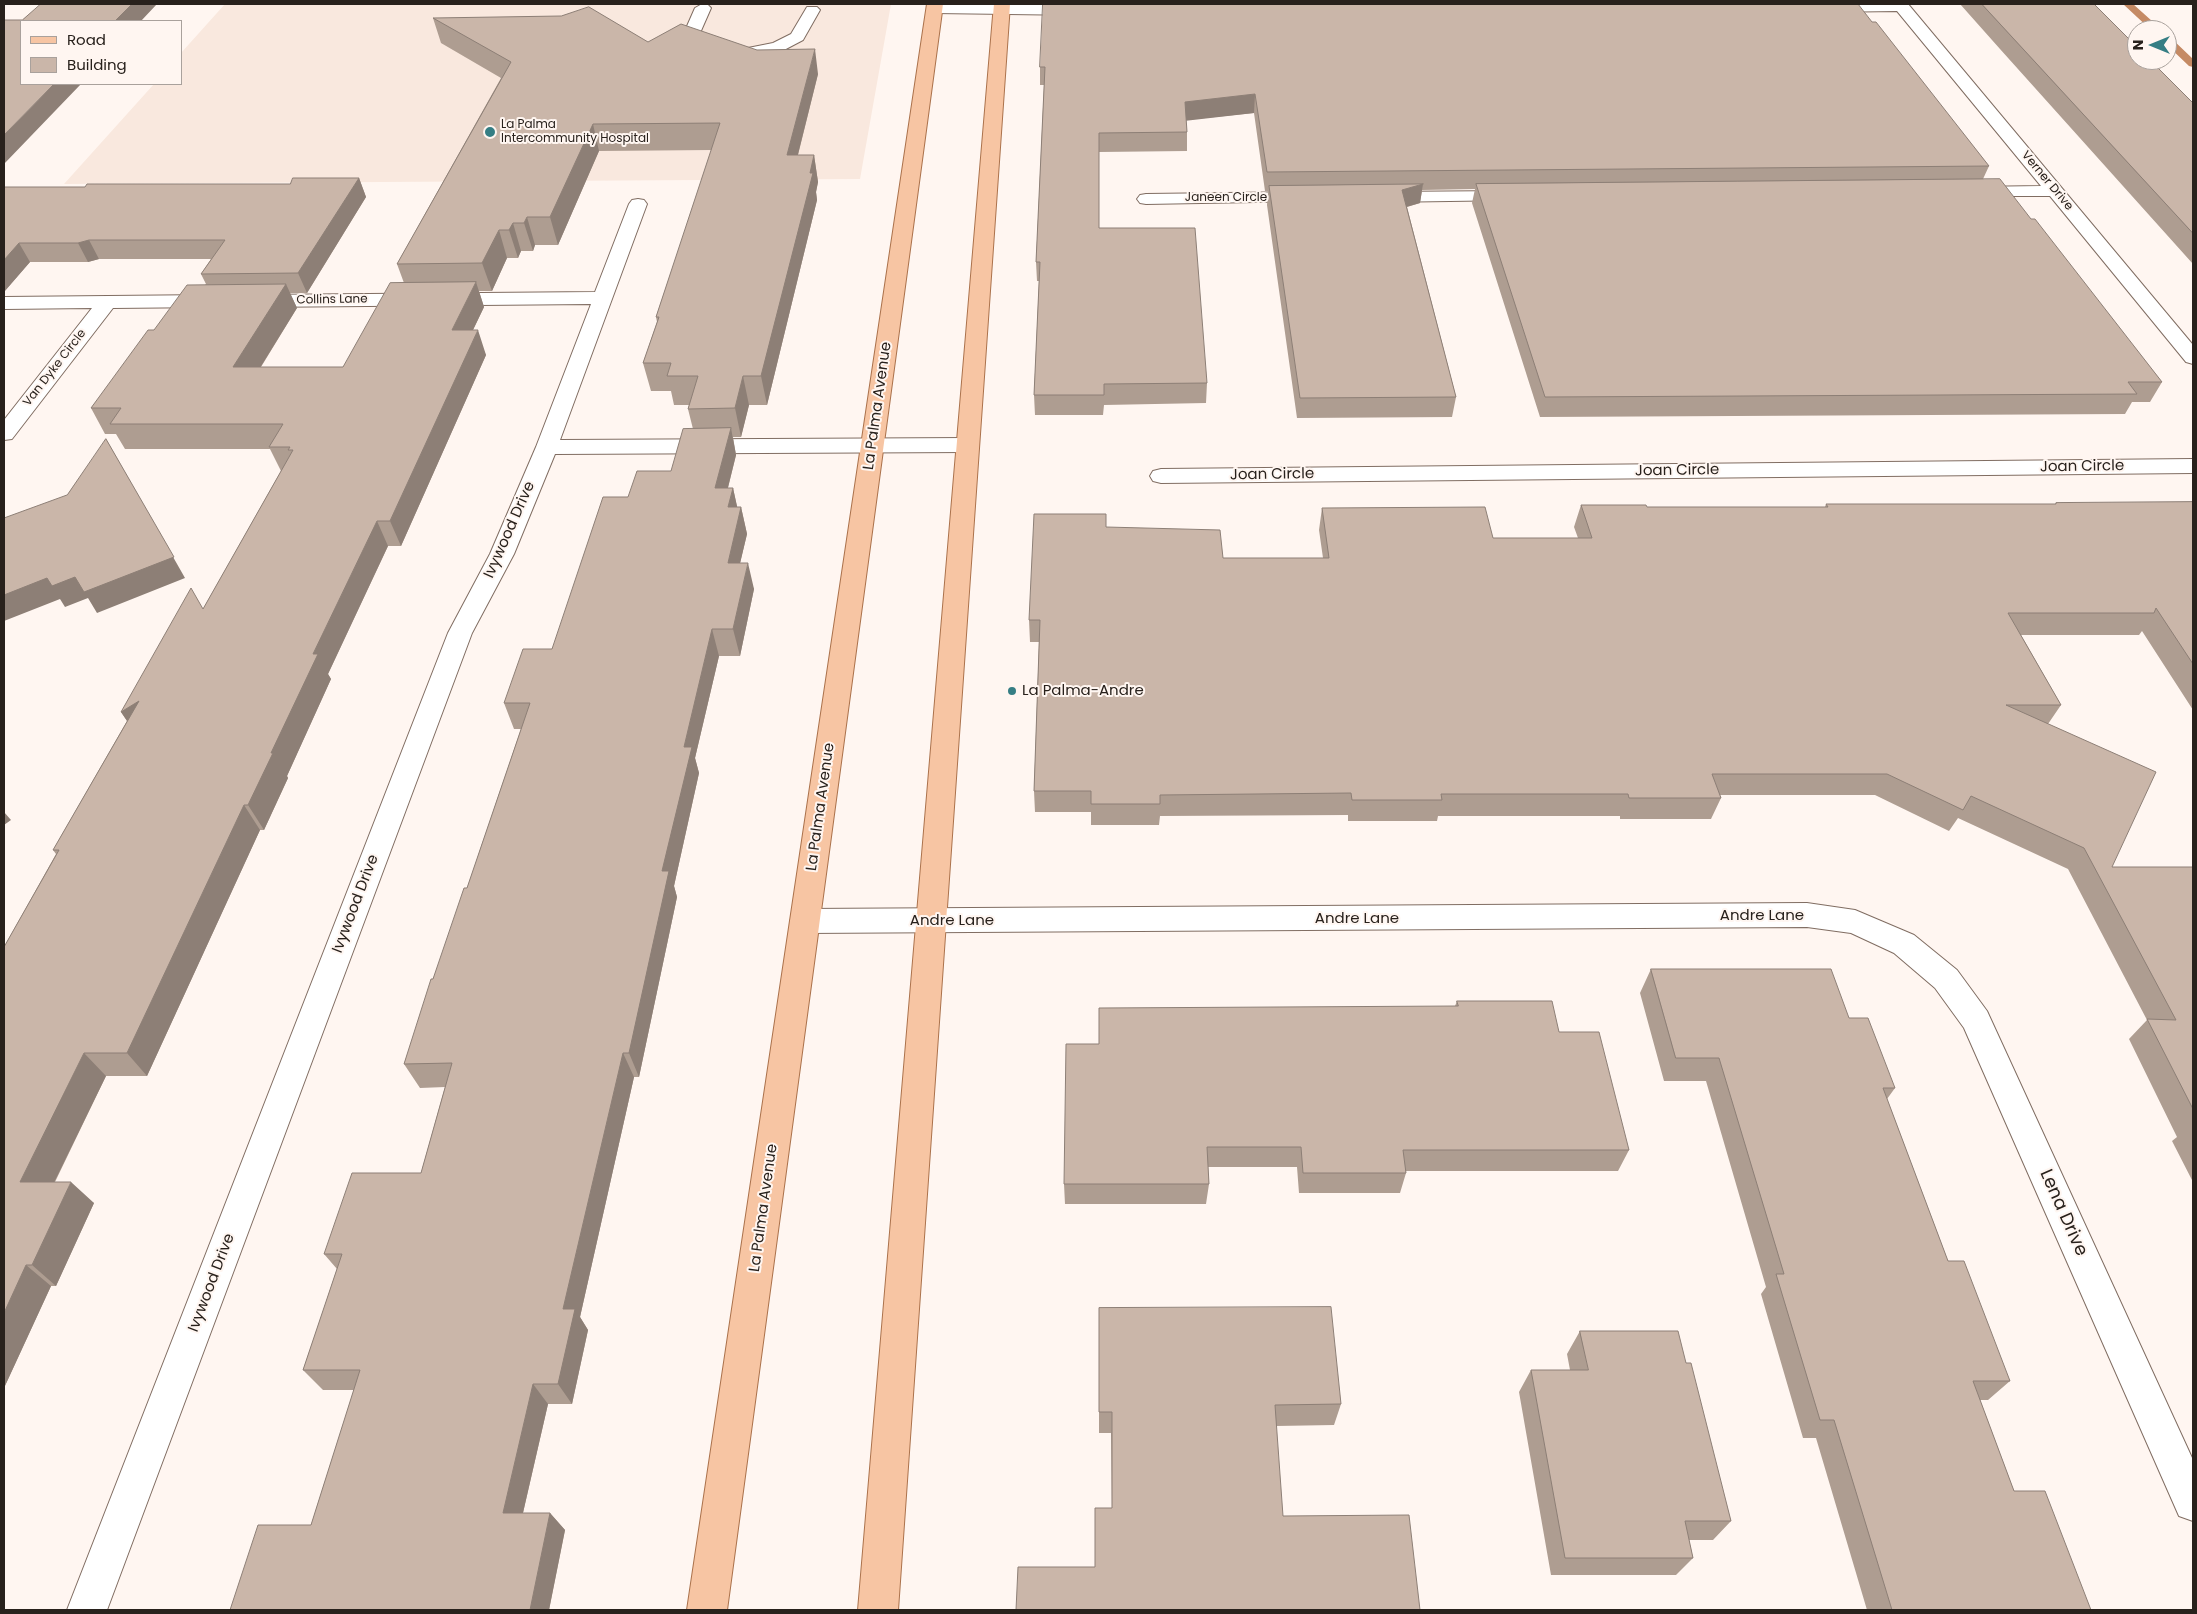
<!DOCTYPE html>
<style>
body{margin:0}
#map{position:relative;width:2197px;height:1614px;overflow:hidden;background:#fff6f1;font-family:Poppins,sans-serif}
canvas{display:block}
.frame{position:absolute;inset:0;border:5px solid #28211c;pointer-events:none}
.legend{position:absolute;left:20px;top:20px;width:162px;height:65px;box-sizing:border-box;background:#fff6f1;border:1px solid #a9a19c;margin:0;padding:6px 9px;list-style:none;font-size:15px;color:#28211c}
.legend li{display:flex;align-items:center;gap:10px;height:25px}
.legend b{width:25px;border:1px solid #a9a19c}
.north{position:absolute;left:2127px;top:20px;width:50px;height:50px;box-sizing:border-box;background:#fff6f1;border:1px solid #a9a19c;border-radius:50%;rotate:270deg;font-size:14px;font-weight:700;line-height:20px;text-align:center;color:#28211c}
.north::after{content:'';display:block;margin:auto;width:18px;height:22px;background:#357e84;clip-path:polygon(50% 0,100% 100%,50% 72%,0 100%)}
</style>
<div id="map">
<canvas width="2197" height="1614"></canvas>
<div class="frame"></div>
<ul class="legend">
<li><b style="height:6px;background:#f7c5a3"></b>Road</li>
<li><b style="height:14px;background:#cab6a9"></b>Building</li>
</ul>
<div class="north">N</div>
</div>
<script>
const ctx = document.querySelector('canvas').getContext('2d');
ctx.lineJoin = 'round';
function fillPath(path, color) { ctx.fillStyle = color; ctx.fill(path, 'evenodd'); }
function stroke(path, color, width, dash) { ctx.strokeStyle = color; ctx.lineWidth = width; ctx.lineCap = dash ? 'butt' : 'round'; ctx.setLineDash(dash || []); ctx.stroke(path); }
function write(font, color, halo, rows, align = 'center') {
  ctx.font = font + ' Poppins,sans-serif'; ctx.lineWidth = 4; ctx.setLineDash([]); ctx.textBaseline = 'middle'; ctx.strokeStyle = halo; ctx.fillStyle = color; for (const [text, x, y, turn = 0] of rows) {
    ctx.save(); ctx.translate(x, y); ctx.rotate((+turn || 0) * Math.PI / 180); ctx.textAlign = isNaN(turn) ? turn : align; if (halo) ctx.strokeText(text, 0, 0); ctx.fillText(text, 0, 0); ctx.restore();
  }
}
const built = new Path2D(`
 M225,4h666l-31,175 -796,5 90,-100h27v-31z`);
const stream = new Path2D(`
 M2123,4h10l29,26h-11z
 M2167,37l4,1 22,21v8l-4,-1 -22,-21z`);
const service = new Path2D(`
 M702,4l6,1 3,3 -11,25 2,6 19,8 22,2 30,-6 18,-9 16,-27h10l3,3 -17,30 -19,10 -41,9 -31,-5 -23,-9 -5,-12 11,-25z`);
const minor = new Path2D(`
 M934,4l147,1 5,2 3,3 -3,3 -5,2 -146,-2 -5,-2 -3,-3z
 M1819,4h89l285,341v19l-7,-2 -136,-166h-83l-3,-4 3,-4 6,-1 68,-1 -144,-175 -73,1 -5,-2 -3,-3z
 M1510,191l6,1 3,4 -3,4 -133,2 -6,-1 -3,-4 3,-4 6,-1z
 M1305,192l6,1 3,4 -3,4 -165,3 -6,-1 -3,-4 3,-4 6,-1z
 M638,199l6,1 3,4 -87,236 408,-2 8,2 3,5 -3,5 -8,2 -413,2 -41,100 -42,79 -365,977h-40l381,-977 42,-79 46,-107 55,-143 -336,3 -7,-2 -3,-4 3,-4 7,-2 340,-3 34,-88 3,-4z
 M212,295l7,2 3,4 -3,4 -7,2 -99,1 -101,131 -8,1v-20l88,-112 -88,1v-12z
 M2193,459v14l-1032,10 -8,-2 -3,-5 3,-5 8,-2z
 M1807,903l48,7 59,25 43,35 30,41 206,449v61l-14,-5 -215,-488 -29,-40 -41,-35 -43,-20 -44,-6 -1002,6 -10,-4 -5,-8 5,-8 10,-4z`);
const primary = new Path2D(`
 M927,4h16l-216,1606h-40z
 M994,4h16l-112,1606h-40z`);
const wall = new Path2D(`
 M1960,4h134l99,99v161l-193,-215z
 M433,18l215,24 170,32 -20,81h16l4,27 -2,10 1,8 -50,205h-18l-8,32h-8l3,18 -8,33h5l4,19h4l6,27 -7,29 14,26 -14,67h-21l-24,102 4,15 -25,113 3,11 -38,180h-5l-54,240 8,13 -16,74h-24l-25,109h27l15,17 -16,80h-319l81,-85 43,-135h-31l-20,-20 34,-101 -13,-15 97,-81 24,-86 -25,1 -16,-24 29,-85 34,-91 54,-159h-7l-10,-26 48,-54 76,-152 43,-26 22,-42 -5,-20 1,-4h-15l-3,-14h-20l-8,-28 14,-41 -1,-5 56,-167 -113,1 -41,94h-23l-2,6h-12l-3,7h-11l-15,33h-13l5,16 -11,23 13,25 -85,191h-13l-60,128 3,5 -44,97 1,2 -24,52h-4l-113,246h-41l-51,106 39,21 -38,83h-5l-47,102v-441l52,-93 -3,-4 74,-129 -6,-9 82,-103 78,-138 -11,-22h-145l-9,-15h-11l-14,-26 63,-78 52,-46 -5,-10 10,-15h-112l-11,3h-58l-26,30v-105h81l205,-3 69,-6 7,19 -59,96h-17l7,15 -36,59h82l61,-84 -7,-19 104,-186 -60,-35z
 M1872,22l117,144 -6,13 48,40 131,163 -12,20h-18l-7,12 -585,3 -68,-214 3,-14 -53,1 -2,13 -13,4 49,190 -4,20 -155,1 -30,-213 1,-14h-3l-11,-78 -68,7 1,12v19l-88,1v76l108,155 -1,20 -102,2 -1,10h-68l-1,-20 5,-114h-2l-1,-19 8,-177h-4v-18z
 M2193,502v208l-51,-79 -3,4h-118l40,70 -13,19 64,143h81v315l-21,-41 5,-4 -48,-98 18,-19 -79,-151 -110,-51 -9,13 -74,-36h-155l1,3 -10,21h-91v-3h-182l-1,5h-89v-6l-188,1 -1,9h-68v-13h-56l-1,-21 5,-149h-9l-1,-22 77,-93 117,31h100l-4,-28 3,-22 171,30h85l-4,-11 7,-22 66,2h178l1,-3h229l1,-1z
 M1651,969l198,49 46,70 -8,11 61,162 62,120 -22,19h-8l34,91 77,119h-224l-51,-172h-13l-42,-144 5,-7 -60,-206h-42l-24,-88z
 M1457,1001l102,31 70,118 -11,21h-212v2l-6,20h-101l-2,-26h-89l1,17 -3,20h-141l-1,-20 35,-140 356,-38z
 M1099,1308l242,96 -7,21 -58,1 -181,141 17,-59 -1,-75h-12z
 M1580,1331l106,32 45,158 -18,19h-24l4,18 -17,17h-125l-32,-183 12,-22h39l-3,-16z`);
const shadedWall = new Path2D(`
 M132,4h25l-16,17h-26z
 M815,49l3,25 -27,108 -4,-27z
 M54,84h27l-77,80v-29z
 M1255,94l-1,19 -70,8 1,-19z
 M593,124l6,27 -41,94 -8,-28z
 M814,155l4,27 -2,10 1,8 -50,205 -6,-29z
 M359,178l7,19 -59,96 -9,-20z
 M1423,184l-3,19 -21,6 3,-19z
 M527,217l8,28 -2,6 -9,-28z
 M513,223l8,28 -3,7 -9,-28z
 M499,230l8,28 -15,33 -10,-28z
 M89,240l10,19 -11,3 -10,-19z
 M19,243l11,19 -26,30v-32z
 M476,282l8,25 -23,48 -9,-25z
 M286,284l11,24 -52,84 -12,-25z
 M478,330l8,25 -85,191 -11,-25z
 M743,376l6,29 -8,32 -6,-29z
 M731,428l5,27 -15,60 -6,-27z
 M106,439l79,139 -88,35 -9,-15 -23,9 -5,-8 -56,22v-26z
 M733,488l6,27 -11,-8z
 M741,507l6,27 -13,55 -6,-26z
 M377,521l11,25 -60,128 3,5 -44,97 1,2 -24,52 -16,-25 65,-151z
 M748,563l6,26 -14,67 -7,-27z
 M712,629l7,27 -24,102 4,15 -25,113 3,11 -38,180 -10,-24 33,-182 22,-124z
 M139,701l-1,36 -17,-25z
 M244,805l16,25 -113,246 -20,-23z
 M4,812l7,8 -7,5z
 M84,1053l22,23 -62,127 -24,-21z
 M623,1053l11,24 -54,240 8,13 -16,74 -14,-20 5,-75z
 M71,1182l23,21 -38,83 -24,-21z
 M26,1265l25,21 -47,102v-75z
 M533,1384l15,20 -29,126 -16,-17z
 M550,1513l15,17 -16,80h-19z`);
const building = new Path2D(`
 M41,4h91l-17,17h-94v63h33l-50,51v-115h18z
 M1043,4h815l14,18h4l113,144 -722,6 -12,-78 -70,8 2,30 -88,1v95h96l12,155 -103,1v11h-70l6,-133h-4l9,-195h-5z
 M1982,4h112l43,43v13h13l43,43v130z
 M589,7l59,35 33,-18 76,26 58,-1 -28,106h27l-4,18h3l-52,203h-18l-8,32 -47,1 10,-33h-31l4,-13h-28l16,-46h-3l64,-194 -127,1 -43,93h-23l-3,6h-11l-4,7h-10l-17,33 -85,1 114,-202 -78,-44 128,-2z
 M293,178h66l-61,95 -97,1 24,-34h-136l-11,3h-59l-15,17v-73h81l2,-3h203z
 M2000,179l31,40h4l127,163h-34l9,12 -592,3 -69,-213z
 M1423,184l-21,6 54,207 -156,1 -31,-212z
 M476,282l-24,48h26l-88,191h-13l-64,133h5l-47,99h2l-25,52h-4l-117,248h-43l-64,129h51l-39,83h-6l-22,48v-366l55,-97h-6l86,-149 -18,11 70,-124 12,21 90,-159h-5l2,-3h-21l14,-23h-173l11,-16h-30l57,-78h6l33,-45 99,-1 -53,83h110l47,-84z
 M731,428l-16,60h18l-5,19h13l-13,56h20l-15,66h-21l-28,118h8l-30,124h7l-40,182h-6l-60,256h12l-17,75h-25l-30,129h47l-20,97h-300l28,-85h53l49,-155h-57l39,-116h-18l28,-81h69l31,-110 -48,1 27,-85h2l31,-91h3l63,-185h-26l19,-54h29l51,-152h25l9,-26h34l12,-42z
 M106,439l68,118 -90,35 -9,-15 -23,9 -5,-8 -43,17v-77l63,-23z
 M2193,502v162l-37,-56 -2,5h-146l53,92h-55l150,67 -44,95h81v242l-46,-90 29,1 -92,-172 -113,-52 -8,14 -76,-36h-175l9,24h-92l-1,-4h-187l1,6h-90l-1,-7 -191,2v9h-69v-13h-57l6,-171h-11l5,-106h72v13l114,3 3,28h106l-7,-50 163,-1 8,31h99l-11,-33h65l1,2h181l-2,-3h230v-1z
 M1651,969h180l18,49h19l27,70h-12l65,173h16l46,120h-37l41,110h31l46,119h-199l-58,-190h-14l-44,-146h8l-65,-216h-43z
 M1457,1001h95l7,31h40l30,118h-226l3,23h-103l-2,-26h-94l2,37h-145l2,-140h33v-36l359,-2z
 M1331,1307l10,97 -66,1 8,111 126,-1 11,95h-404l2,-43h77v-59h17v-96h-13v-104z
 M1580,1331h98l8,32h5l40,158h-46l8,37h-128l-34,-188h57z`);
const markers = [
 [490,132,6,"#357e84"],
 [1012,691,5,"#357e84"]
];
const farPoinames = [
 ["La Palma",501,125],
 ["Intercommunity Hospital",501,139]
];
const farStreetnames = [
 ["Verner Drive",2047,181,50],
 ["Janeen Circle",1226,198],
 ["Collins Lane",332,300,-1],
 ["Van Dyke Circle",55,368,-52]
];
const streetNames = [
 ["La Palma Avenue",878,406,-82],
 ["Joan Circle",2082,467,-1],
 ["Joan Circle",1677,471,-1],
 ["Joan Circle",1272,475,-1],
 ["Ivywood Drive",510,530,-66],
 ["La Palma Avenue",821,807,-82],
 ["Ivywood Drive",356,904,-69],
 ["Andre Lane",1762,916],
 ["Andre Lane",1357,919],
 ["Andre Lane",952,921],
 ["La Palma Avenue",764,1208,-82],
 ["Ivywood Drive",212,1283,-69]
];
const poiNames = [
 ["La Palma-Andre",1022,691]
];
const nearStreetnames = [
 ["Lena Drive",2063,1213,66]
];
fillPath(built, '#f9e8de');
fillPath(stream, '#c58a64');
stroke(service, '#806d62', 2);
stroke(minor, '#806d62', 2);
stroke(primary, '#ab724c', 2);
fillPath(service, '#fff');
fillPath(minor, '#fff');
fillPath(primary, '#f7c5a3');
fillPath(wall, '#ae9d91');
fillPath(shadedWall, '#8d7f76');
fillPath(building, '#cab6a9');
stroke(building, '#8d7f76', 1);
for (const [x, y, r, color] of markers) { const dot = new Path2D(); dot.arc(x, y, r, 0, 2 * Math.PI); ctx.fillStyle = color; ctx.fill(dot); stroke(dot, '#fff6f1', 2); }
write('12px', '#28211c', '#fff6f1', farPoinames, 'left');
write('12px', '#28211c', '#fff6f1', farStreetnames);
write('15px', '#28211c', '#fff6f1', streetNames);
write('15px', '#28211c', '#fff6f1', poiNames, 'left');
write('18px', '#28211c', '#fff6f1', nearStreetnames);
</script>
